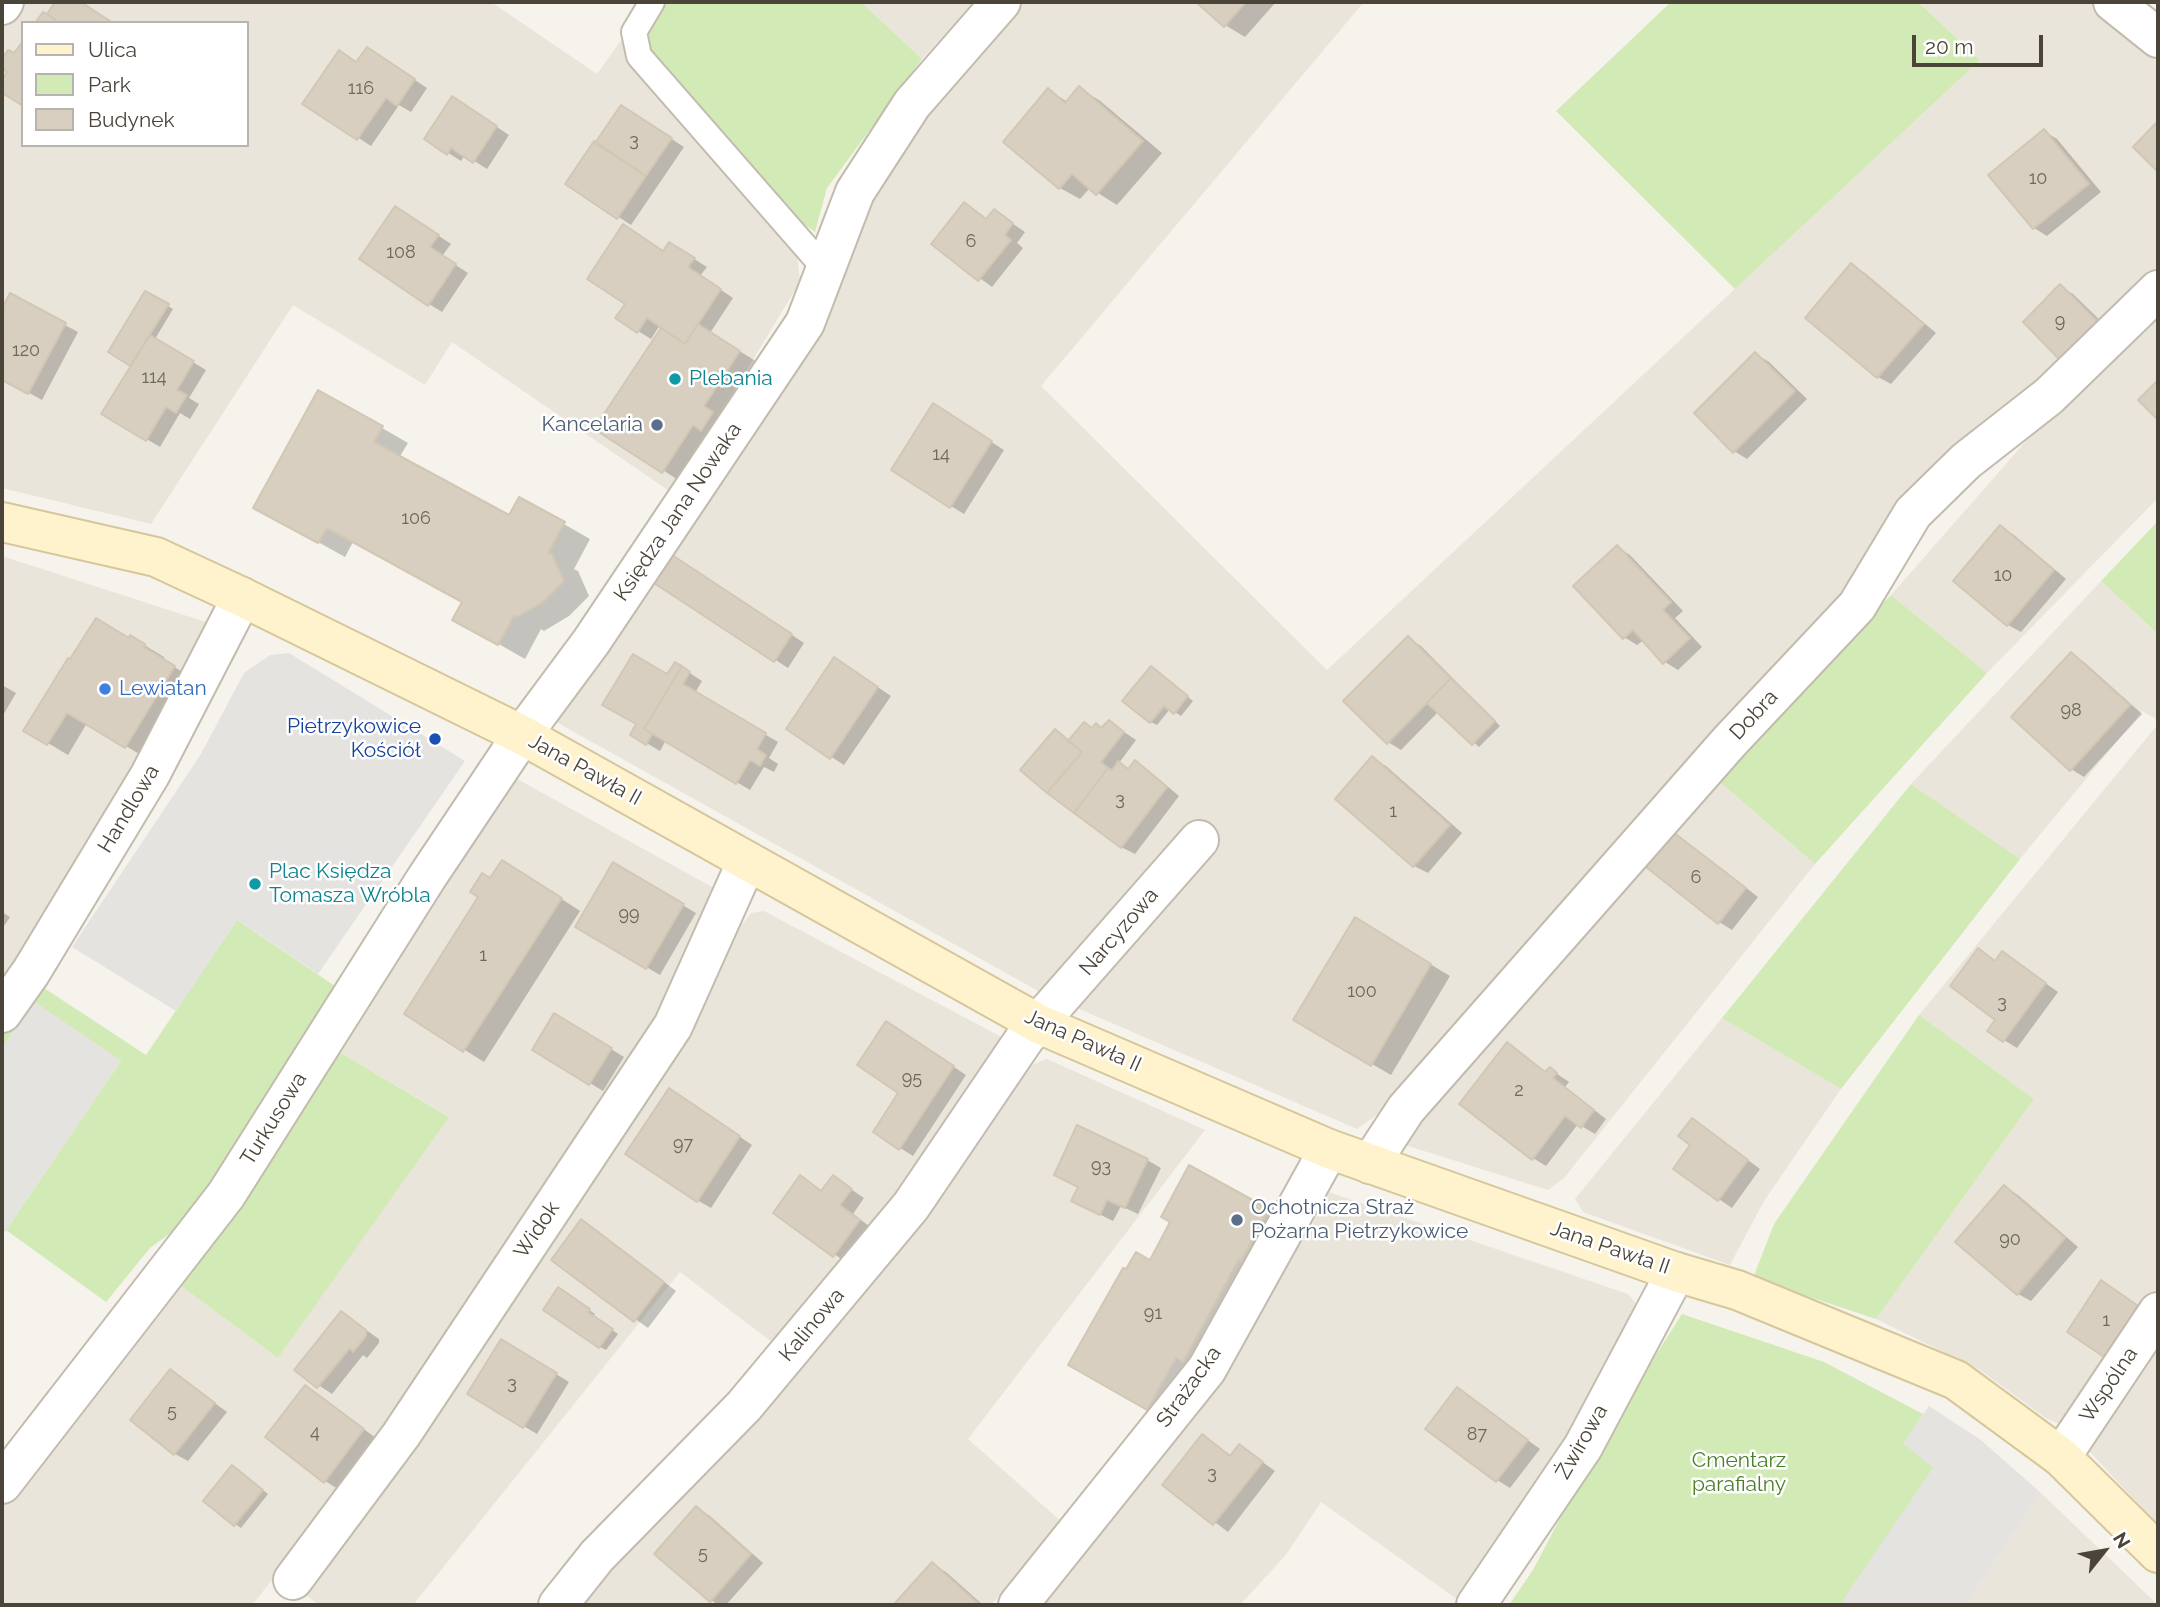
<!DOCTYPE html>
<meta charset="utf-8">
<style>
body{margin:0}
#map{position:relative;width:2160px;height:1607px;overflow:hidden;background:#f6f3ec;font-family:Raleway,sans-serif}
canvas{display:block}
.frame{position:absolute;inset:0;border:4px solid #4b4439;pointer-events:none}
.legend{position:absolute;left:21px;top:21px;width:228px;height:126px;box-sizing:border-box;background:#fff;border:2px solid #b7b4b0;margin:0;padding:9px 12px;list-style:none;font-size:21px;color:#4b4439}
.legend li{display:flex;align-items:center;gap:14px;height:35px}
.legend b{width:35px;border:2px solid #b7b4b0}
.north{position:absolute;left:2069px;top:1516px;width:70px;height:70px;-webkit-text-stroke:5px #fff;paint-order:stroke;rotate:59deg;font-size:19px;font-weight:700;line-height:28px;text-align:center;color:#4b4439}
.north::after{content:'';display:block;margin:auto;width:24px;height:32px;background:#4b4439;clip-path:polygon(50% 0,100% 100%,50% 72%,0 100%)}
.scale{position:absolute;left:1912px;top:35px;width:131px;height:32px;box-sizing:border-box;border:4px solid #4b4439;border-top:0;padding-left:9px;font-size:21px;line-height:24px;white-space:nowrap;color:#4b4439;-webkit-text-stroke:5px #fff;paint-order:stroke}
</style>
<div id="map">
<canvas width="2160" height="1607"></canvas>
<div class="frame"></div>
<ul class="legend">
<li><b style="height:9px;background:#fff3cd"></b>Ulica</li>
<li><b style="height:19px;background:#d2eab5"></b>Park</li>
<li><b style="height:19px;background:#d8cfc1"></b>Budynek</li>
</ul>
<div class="north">N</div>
<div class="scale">20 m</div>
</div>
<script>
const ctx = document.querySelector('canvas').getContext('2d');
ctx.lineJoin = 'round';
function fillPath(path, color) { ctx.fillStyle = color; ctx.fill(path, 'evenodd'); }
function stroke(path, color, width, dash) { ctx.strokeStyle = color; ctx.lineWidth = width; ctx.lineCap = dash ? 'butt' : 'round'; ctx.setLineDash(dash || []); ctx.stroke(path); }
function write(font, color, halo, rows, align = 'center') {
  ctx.font = font + ' Raleway,sans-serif'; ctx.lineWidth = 5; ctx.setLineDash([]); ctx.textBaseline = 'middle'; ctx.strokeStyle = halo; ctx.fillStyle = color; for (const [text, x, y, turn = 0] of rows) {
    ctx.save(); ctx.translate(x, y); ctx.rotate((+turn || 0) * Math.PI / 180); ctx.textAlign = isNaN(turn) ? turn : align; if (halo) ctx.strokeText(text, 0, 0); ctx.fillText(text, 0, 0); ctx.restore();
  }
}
const residential = new Path2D(`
 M14,2h477l106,72 25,-35 175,215 3,28 -128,211 -220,-151 -27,43 -132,-80 -142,219 -149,-36v-467zM23,23h224v122h-224z
 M861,2h113l-52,57z
 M1021,2h343l-323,384 286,284 653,-610 -62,-58h176l64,52v214l-303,314 -456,517 -42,30 -317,-137 -482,-269v-16l259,-364 51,-136 82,-125z
 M2158,300v198l-171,175 -96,-78 164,-187z
 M2,556l210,68 -67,135 -143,226z
 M2101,581l57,53v86l-16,-9 -122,148 -109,-75z
 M2158,724v569l-57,86 -38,46 -16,-6 -67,-49 -104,-51 158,-220 -115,-84z
 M512,776l211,117 -58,126 -326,478 -87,108h-250v-109l171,-216 105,78 170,-242 -111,-65z
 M1714,777l101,87 -251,314 -16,12 -143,-45 4,-16z
 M764,911l247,131 -107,157 -127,147 -97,-74 -267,333h-94l-19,-15 379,-554 62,-110 10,-13z
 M1722,1018l119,71 -77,112 -34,64 -147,-53 -8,-13z
 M1047,1059l158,71 -237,309 96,85 -73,81h-420l449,-526 14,-15z
 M1329,1192l299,102 10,12 -64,121 -109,178 -144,-103 -36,54 -45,49h-203l171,-225 102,-151z
 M2158,1336v189l-69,-74v-13z
 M2041,1493l117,112h-192z`);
const green = new Path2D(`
 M668,2h193l61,57 -95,129 -12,44 -24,-17 -140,-161 -3,-25z
 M1671,2h247l62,58 -245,229 -179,-178z
 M2158,521v113l-57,-53z
 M1891,595l96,78 -172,191 -101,-87z
 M1911,784l109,75 -179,230 -119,-71z
 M237,920l104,70 -158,234 -33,24 -44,54 -100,-72 115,-169 -87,-59 -32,46v-21l31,-26 11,-13 102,67z
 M1919,1015l115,84 -158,220 -123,-41 21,-54z
 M337,1051l112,66 -171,241 -105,-78z
 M1682,1314l142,48 99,52 -19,29 30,24 -91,134 5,4h-339l24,-35 65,-124z`);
const parking = new Path2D(`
 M289,653l176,108 -147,213 -81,-54 -61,91 -104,-64 129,-193 43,-81 26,-18z
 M33,1001l88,60 -119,175v-188z
 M1929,1406l52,34 60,53 -75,112h-117l-7,-4 91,-133 -30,-25z`);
const shadow = new Path2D(`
 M1199,2h77l-31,35 -20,-12z
 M380,57l47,31 -16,24 -12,-7 -28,41 -66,-43 53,-39z
 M1080,89l19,11 63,53 -45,52 -27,-17 -10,11 -20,-11 -11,-97 19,11z
 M465,106l44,29 -22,34 -22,-14 -4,6 -35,-22z
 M635,115l49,32 -53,78 -63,-41z
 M2044,131l13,8 44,53 -54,44 -13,-8z
 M964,204l24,16 6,-9 31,21 -8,11 6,5 -31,39 -59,-43z
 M409,216l42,28 -9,12 26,17 -26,39 -13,-8z
 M683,252l24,15 -7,9 33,22 -23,35 49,30 -76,120 -86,-55 73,-96 -10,-7 -9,14 -13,-8 27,-78z
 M1852,266l13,7 71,60 -45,51 -13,-7 -70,-60z
 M2060,287l13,7 37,36 -49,28z
 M146,293l27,16 -18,30 51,31 -17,28 10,6 -9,15 -10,-6 -20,34 -57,-34 30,-47 -23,-15z
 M11,296l67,36 -36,68 -40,-22v-65z
 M1756,354l13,8 38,37 -60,60 -13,-8z
 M946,413l58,37 -40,64 -13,-8z
 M382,428l26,15 -9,15 111,60 10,-19 70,40 -16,30 4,2 11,25 -20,20 -25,15 -3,-2 -16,30 -70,-40 9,-17 -111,-60 -8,15 -63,-35z
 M2001,527l13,8 52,44 -45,53 -13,-7z
 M1617,547l13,8 53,56 -8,7 27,29 -24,23 -13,-8 -21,-22 -7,5 -13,-8z
 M686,565l118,78 -16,25 -132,-86z
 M131,637l33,20 -1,3 31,19 -48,79 -59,-35 -19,32 -42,-25z
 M1408,638l13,8 79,80 -21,21 -40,-36 -38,39 -13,-8z
 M2071,654l13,8 58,52 -58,63 -13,-8z
 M676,664l26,17 -7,12 83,49 -9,16 9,6 -4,8 -10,-5 -14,23 -84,-50 -6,11 -27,-16z
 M848,667l43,29 -47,69 -56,-36z
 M1157,671l36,30 -12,15 -11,-7 -13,16 -6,-3z
 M2,685l14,8 -14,24z
 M1109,722l27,18 -17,23 10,7 6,-8 13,8 31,26 -44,58 -14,-7 -51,-105 23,-13h10z
 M1373,759l13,7 76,67 -34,40 -14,-7 -76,-67z
 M1673,834l13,8 72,55 -26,33 -13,-8z
 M613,864l83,49 -36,62 -83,-49z
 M522,873l58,38 -96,151 -78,-49 85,-133z
 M2,912l8,5 -8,12z
 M1375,931l75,45 -59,99 -95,-55z
 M1978,951l18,11 7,-9 55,39 -41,56 -28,-17 9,-12z
 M555,1015l69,42 -21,34 -69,-42z
 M900,1031l66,44 -53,81 -38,-24 26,-40z
 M1507,1044l40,29 3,-4 19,13 -4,5 41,32 -11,15 -17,-10 -32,42 -13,-8z
 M683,1098l69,47 -41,63 -14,-8z
 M1705,1128l55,41 -28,39 -57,-39z
 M1147,1160l14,8 -23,46 -17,-8 -8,15 -26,-13z
 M833,1177l31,21 -11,16 20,15 -26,34 -72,-51 26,-34 21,14z
 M2004,1187l14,8 60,52 -47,54 -13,-7z
 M1268,1210l20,12 -121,198 -97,-56 57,-93z
 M594,1229l82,62 -28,37 -95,-68z
 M564,1293l31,21 -2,3 25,17 -12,16 -6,-3z
 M342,1313l37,26v4l-12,15 -4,-3 -31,39 -36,-24z
 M502,1341l67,41 -32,52 -67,-40z
 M171,1371l56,41 -39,49 -13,-7z
 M306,1387l70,51 -38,51 -13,-8z
 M1457,1389l83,60 -30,39 -13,-8z
 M1202,1436l30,20 8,-10 35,25 -47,61 -63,-47z
 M239,1471l29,23 -27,34 -6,-4z
 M697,1508l13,8 53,47 -37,42h-7l-8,-5z
 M932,1565l14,7 37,33h-83l-2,-2z`);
const building = new Path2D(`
 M55,2h26l32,21h-54l-12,-9z
 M1196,2h50l-22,25z
 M43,12l4,2 12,9h-24z
 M23,41v65l-21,-13v-13l5,-8 -5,-4v-9l6,-9 6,3z
 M367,47l48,32 -18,27 -11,-8 -29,42 -55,-36 37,-54 17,12z
 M1079,86l64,55 -47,54 -24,-21 -13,15 -56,-47 45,-54 17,15z
 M452,96l45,30 -24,37 -22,-15 -4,7 -23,-16z
 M621,105l51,33 -26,38 -51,-33z
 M2158,121v51l-25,-25z
 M2044,129l45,55 -56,45 -45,-54z
 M594,141l52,35 -29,43 -52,-35z
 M964,202l22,17 8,-10 19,14 -8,12 6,5 -33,41 -47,-37z
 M395,206l44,29 -9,12 26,17 -28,42 -69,-47z
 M623,224l40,27 6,-9 26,16 -7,9 33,22 -36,55 -38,-26 -10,15 -22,-15 10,-14 -38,-25z
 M1851,263l73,61 -47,54 -72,-60z
 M2060,284l37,37 -37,39 -37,-38z
 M145,291l24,13 -39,62 -22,-14z
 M10,293l56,30 -38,71 -26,-14v-71z
 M698,324l42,27 -36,55 9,6 -12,19 -8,-6 -31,48 -68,-44 67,-101 24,16z
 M150,335l44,26 -17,29 10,5 -11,18 -10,-6 -20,34 -45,-27z
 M1755,352l40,39 -62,62 -39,-40z
 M2158,380v40l-20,-20z
 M318,390l65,36 -9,16 135,73 10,-18 46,25 -17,31 4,1 12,27 -21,21 -26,15 -3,-1 -16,29 -46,-25 10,-18 -135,-74 -9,15 -65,-35z
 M933,403l59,38 -42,67 -59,-38z
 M2000,525l54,45 -47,56 -54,-45z
 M1617,545l54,57 -8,8 27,28 -27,26 -30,-34 -10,9 -50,-53z
 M672,555l120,79 -18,28 -120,-79z
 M96,618l33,20 1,-3 15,9 -1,3 31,19 -50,82 -58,-35 -20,32 -24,-14 45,-73 2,1z
 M1408,636l43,42 -64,66 -44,-43z
 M2071,652l59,53 -60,66 -59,-54z
 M633,654l34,20 8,-12 7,4 -38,63 8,5 -6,11 -16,-10 6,-11 -34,-19z
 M834,657l44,30 -48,72 -44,-30z
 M682,666l8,6 -7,12 83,49 -9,16 9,6 -6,11 -10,-6 -14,24 -92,-55z
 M1151,666l37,30 -14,18 -10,-8 -14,17 -28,-22z
 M1451,678l44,43 -23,24 -45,-42z
 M1109,720l15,12 -23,30 7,6 -34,45 -27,-20 35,-41 -14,-11 16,-19 8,6 4,-5 5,5z
 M1055,729l27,23 -35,41 -27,-23z
 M1372,756l78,69 -37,42 -78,-68z
 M1135,760l32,27 -46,61 -47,-35 34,-45 4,2 6,-9 10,8z
 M1673,832l73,56 -28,36 -72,-57z
 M502,860l60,38 -99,154 -59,-38 74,-117 -8,-5 12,-19 8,5z
 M613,862l71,42 -38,65 -71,-42z
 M1355,917l76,47 -60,102 -78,-46z
 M1978,948l17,13 7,-10 44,32 -43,59 -16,-11 8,-11 -45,-34z
 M554,1013l58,35 -23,37 -57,-35z
 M886,1021l68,45 -55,84 -26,-18 25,-39 -41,-28z
 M1507,1042l38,30 5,-5 7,6 -4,5 41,32 -13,18 -16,-12 -33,44 -73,-56z
 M669,1088l71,48 -43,66 -72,-48z
 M1692,1118l56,42 -30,41 -45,-32 17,-24 -12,-9z
 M1077,1125l71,34 -23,49 -18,-8 -7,15 -29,-14 7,-14 -24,-12z
 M1189,1165l80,44 -28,52 -2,-2 -56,103 -7,-4 -29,52 -79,-45 55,-97 3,1 10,-17 14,8 20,-38 -9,-5z
 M800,1175l21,16 12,-16 19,14 -12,16 20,15 -27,37 -60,-44z
 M2004,1185l61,53 -48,57 -62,-53z
 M581,1219l83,63 -30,40 -83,-62z
 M2101,1280l43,30 -34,51 -43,-29z
 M558,1287l32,22 -2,3 25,17 -14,19 -56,-38z
 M341,1311l25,19v6l-13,16 -3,-4 -33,40 -23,-18z
 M501,1339l56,34 -34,55 -56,-34z
 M170,1369l45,34 -41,52 -44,-35z
 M305,1385l59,44 -40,54 -59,-46z
 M1457,1387l71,53 -32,42 -71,-53z
 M1202,1434l28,22 9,-12 24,18 -50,63 -51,-40z
 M232,1465l31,25 -29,36 -31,-25z
 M696,1506l55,48 -41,48 -56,-48z
 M932,1562l48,43h-82l-3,-2z`);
const lane = new Path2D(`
 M652,2l-18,30 5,24 187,214`);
const street = new Path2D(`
 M2113,2l45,36
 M2,5l2,-3
 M2,1013l29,-41 119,-197 92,-178
 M1370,1164l36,-55 324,-368 127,-135 56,-93 53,-52 83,-65 109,-106
 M2061,1457l97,-145
 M2,1484l224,-289 201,-318 95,-142 69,-93 214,-319 50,-131 57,-88 89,-102
 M293,1580l108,-145 272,-409 74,-165
 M558,1605l39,-49 147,-150 167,-200 114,-168 174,-198
 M1018,1605l189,-236 122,-220
 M1476,1605l107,-158 93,-175`);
const secondary = new Path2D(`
 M2,522l154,35 86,40 280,138 517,289 290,125 347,123 61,18 219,90 105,77 97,96`);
const markers = [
 [675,379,7,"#0f9aa8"],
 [657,425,7,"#5c6f8a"],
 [105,689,7,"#3f7fe0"],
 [435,739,7,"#1a4fb4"],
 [255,884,7,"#0f9aa8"],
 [1237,1220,7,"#5c6f8a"]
];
const numberNames = [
 ["116",361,89],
 ["3",634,141],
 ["10",2038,179],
 ["6",971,242],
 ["108",401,253],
 ["9",2060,322],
 ["120",26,351],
 ["114",154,378],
 ["14",941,455],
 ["106",416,519],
 ["10",2003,576],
 ["98",2071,711],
 ["3",1120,800],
 ["1",1393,812],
 ["6",1696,878],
 ["99",629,915],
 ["1",483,956],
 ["100",1362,992],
 ["3",2002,1003],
 ["95",912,1079],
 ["2",1519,1091],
 ["97",683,1145],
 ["93",1101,1167],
 ["90",2010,1240],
 ["91",1153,1314],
 ["1",2106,1321],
 ["3",512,1384],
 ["5",172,1412],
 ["4",315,1433],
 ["87",1477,1435],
 ["3",1212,1474],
 ["5",703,1554]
];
const cultureNames = [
 ["Plebania",689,379],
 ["Plac Księdza",269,872],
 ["Tomasza Wróbla",269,896]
];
const serviceNames = [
 ["Kancelaria",643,425],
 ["Ochotnicza Straż",1251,1208,"left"],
 ["Pożarna Pietrzykowice",1251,1232,"left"]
];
const streetNames = [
 ["Księdza Jana Nowaka",678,512,-56],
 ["Dobra",1754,715,-47],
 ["Jana Pawła II",585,770,29],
 ["Handlowa",129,809,-59],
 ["Narcyzowa",1119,932,-49],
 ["Jana Pawła II",1083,1041,24],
 ["Turkusowa",274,1119,-58],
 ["Widok",537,1230,-56],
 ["Jana Pawła II",1610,1248,19],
 ["Kalinowa",812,1325,-50],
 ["Wspólna",2109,1385,-56],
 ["Strażacka",1189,1387,-54],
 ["Żwirowa",1582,1442,-60]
];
const shopNames = [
 ["Lewiatan",119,689]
];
const transitNames = [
 ["Pietrzykowice",421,727],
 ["Kościół",421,751]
];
const parkNames = [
 ["Cmentarz",1739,1461],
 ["parafialny",1739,1485]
];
fillPath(residential, '#eae5da');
fillPath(green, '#d2eab5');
fillPath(parking, '#e5e3e0');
fillPath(shadow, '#0003');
fillPath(building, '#d8cfc1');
stroke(building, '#d3c7b4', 2);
stroke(lane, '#c2bbae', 28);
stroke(street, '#c2bbae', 42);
stroke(secondary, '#d6c79b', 42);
stroke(lane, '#fff', 24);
stroke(street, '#fff', 38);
stroke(secondary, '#fff3cd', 38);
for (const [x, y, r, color] of markers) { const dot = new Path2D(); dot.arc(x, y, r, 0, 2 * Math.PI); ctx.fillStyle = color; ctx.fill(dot); stroke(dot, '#fff', 2.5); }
write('18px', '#6e675b', null, numberNames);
write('21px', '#0d838f', '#fff', cultureNames, 'left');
write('21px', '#4e5e75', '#fff', serviceNames, 'right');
write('21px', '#4b4439', '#fff', streetNames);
write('21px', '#366cbe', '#fff', shopNames, 'left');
write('21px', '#164399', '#fff', transitNames, 'right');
write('21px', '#4a7f2a', '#fff', parkNames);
</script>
